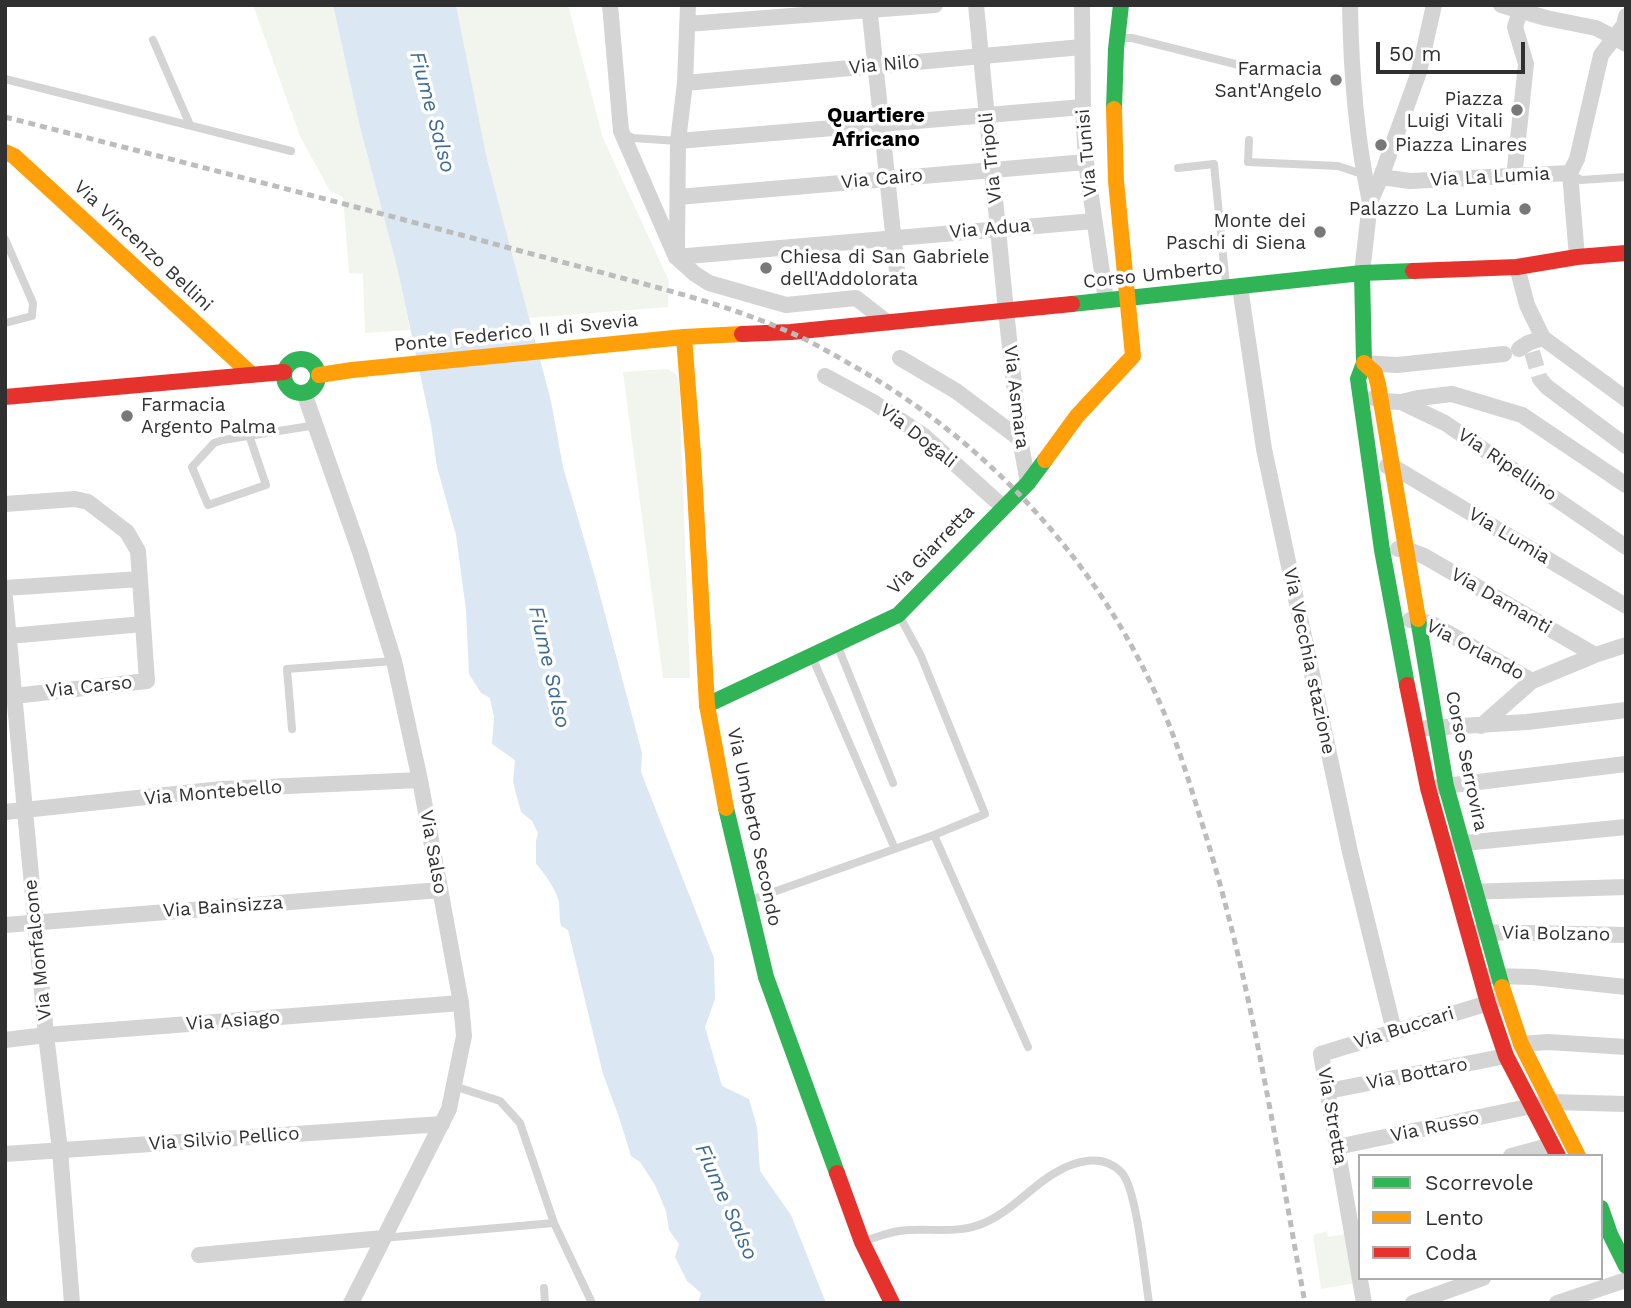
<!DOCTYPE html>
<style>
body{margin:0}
#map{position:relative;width:1631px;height:1308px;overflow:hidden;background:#fff;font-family:"Work Sans",sans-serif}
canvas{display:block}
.frame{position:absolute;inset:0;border:7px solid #303030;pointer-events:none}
.legend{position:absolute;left:1358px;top:1154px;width:245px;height:126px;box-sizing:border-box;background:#fff;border:2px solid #acacac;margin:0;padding:9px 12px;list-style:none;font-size:21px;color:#303030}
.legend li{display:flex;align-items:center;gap:14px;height:35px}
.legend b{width:35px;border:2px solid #acacac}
.scale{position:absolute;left:1376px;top:42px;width:149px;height:32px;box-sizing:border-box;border:4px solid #303030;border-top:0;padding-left:9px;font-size:21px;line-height:24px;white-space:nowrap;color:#303030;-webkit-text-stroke:5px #fff;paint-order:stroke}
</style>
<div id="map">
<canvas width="1631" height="1308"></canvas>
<div class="frame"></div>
<ul class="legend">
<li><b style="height:9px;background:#30b455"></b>Scorrevole</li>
<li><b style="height:9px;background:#ff9f0a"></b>Lento</li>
<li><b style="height:9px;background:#e5322d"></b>Coda</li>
</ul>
<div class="scale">50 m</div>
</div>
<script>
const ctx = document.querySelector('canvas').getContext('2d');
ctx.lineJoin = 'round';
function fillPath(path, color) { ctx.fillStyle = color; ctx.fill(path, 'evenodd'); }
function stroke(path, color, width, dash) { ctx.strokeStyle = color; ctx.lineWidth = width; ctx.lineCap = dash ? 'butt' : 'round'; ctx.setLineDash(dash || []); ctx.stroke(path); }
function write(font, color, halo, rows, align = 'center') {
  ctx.font = font + ' "Work Sans",sans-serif'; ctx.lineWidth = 7; ctx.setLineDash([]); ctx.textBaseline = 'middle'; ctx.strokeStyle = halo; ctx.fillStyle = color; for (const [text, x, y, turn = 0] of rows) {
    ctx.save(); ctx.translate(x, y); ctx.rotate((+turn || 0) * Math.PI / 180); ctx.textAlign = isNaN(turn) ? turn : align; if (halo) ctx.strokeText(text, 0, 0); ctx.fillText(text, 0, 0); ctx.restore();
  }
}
const green = new Path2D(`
 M253,5h80l27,122 37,140 13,63 -45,3 -2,-59 -14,-1 -6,-76 -13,-6 -30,-55z
 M456,5h112l35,133 66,143 -1,26 -139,11 -42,-159z
 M667,369l9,5 3,6 11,298h-27l-40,-306z
 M1327,1231l1,6 16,-3 12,49 -35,6 -8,-54z`);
const water = new Path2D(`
 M333,5h123l31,154 64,242 12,66 31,106 48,180 -1,19 73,186 1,41 -10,28 17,59 27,13 8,28 3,44 31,44 35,88h-128l3,-10 -14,-12 -12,-24 4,-13 -10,-14 -3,-19 -11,-26 -15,-23 -9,-6 -12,-39 -16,-43 -35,-144 -7,-4c-2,-10 -1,-13 -2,-23 0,-9 -16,-32 -23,-39v-23l2,-8 -6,-12 -11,-9 -8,-30 2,-22 -23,-16 2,-27 -4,-19 -9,-5 -12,-19 -3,-64 -10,-75 -19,-68 -6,-42 -34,-158 -37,-140z`);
const streetTunnel = new Path2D(`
 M1532,352l8,27 7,8`);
const lane = new Path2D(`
 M1119,38h13l115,29
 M153,40l37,85
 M5,79l286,72
 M623,133l10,5 45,3
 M1249,140l-1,22 90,4 27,9
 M1178,168l36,-4 12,121
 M1571,174l10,6 45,-3
 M5,239l28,64 -1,13 -27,7
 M249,435l17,50 -58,20 -16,-38 22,-24 9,-3 93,-15
 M900,617l21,39 64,158 -51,21
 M838,647l55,136
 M813,659l82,190
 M292,729l-5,-60 107,-8
 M751,900l183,-65 94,212
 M554,1223l38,80
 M383,1238l171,-15 -34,-100 -20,-22 -46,-15
 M863,1241c12,-3 24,-8 36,-10 28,-4 58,4 85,-8 26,-11 45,-34 69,-49 21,-13 50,-22 69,-1 15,17 23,104 27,130
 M544,1288l1,15`);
const street = new Path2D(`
 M610,5l11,126 55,126 19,17 14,9 77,22 70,-7 32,25
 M869,5l28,266
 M976,5l30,306 14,128 8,44
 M1082,5l1,102 3,55 20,138
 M1350,5c1,66 6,133 20,197
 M1501,5l45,13 50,10 30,16
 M687,24l248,-19
 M685,83l397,-36
 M678,141l405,-34
 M1570,173l7,-14 24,-104 23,-30 2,-9
 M1570,173l7,84
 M1381,177l29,4 160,-8
 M1514,177l12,-113 -11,-37 5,-16
 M678,197l408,-35
 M677,251l1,-110 7,-58 3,-78
 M676,257l418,-36
 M1517,267l10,38 16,33 83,61
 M1362,273l8,-71 11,-25 38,-105 15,-67
 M1240,287l24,162 86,403 44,179
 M1519,349l9,-6 15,-5
 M900,358l56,33 64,48
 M1364,363l33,2 107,-11
 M825,376l48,26 51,34 79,71
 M1547,387l79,59
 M304,393l56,159 34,109 26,119 41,223 3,33 -15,73 -98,194
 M1374,398l7,3 20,1 44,21 181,124
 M1401,402l17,-4 34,-4 70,21 104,70
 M1387,466h5l234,140
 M5,504l70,-5 13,3 39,30 11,19 9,130 -142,16
 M1398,549h8l18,7 171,99
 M5,588l135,-9
 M5,597l41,438 14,115 12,153
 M1410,620h8l16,5 98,56
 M9,636l134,-12
 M1481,726l51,-45 63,-26 31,-10
 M1427,728l100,-6 99,-12
 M1437,787l189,-23
 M5,812l217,-23 198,-9
 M1454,844l172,-17
 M1467,892l159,-5
 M5,925l435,-35
 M1478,932l148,3
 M1492,976l41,1 93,10
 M5,1040l41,-5 415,-32
 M1521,1044l27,-2 78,5
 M1328,1091l178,-35
 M1337,1147l214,-45 75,2
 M5,1154l437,-30
 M1511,1156l41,-11
 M199,1255l184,-17
 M1364,1303l-43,-249 174,-53
 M1413,1303l70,-25
 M1557,1303l69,-23`);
const fast = new Path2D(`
 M1114,109l2,-60 5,-44
 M1362,273l2,90 -6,16 24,171 25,135
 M1072,304l290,-31 51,-2
 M284 376a17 17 0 1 1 34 0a17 17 0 1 1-34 0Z
 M1418,619l28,167 56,201
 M707,705l191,-90 130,-132 17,-23
 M726,808l40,169 71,196
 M1601,1208l9,26 16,32`);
const slow = new Path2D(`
 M5,152l9,4 237,218
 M684,337l9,117 14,251 19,103
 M1364,363l11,10 3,11 40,235
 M319,375l33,-5 332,-33 58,-3
 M1045,460l32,-44 56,-60 -17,-175 -2,-72
 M1502,987l19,57 57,112`);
const jam = new Path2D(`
 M1413,271l104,-4 60,-10 49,-4
 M742,334l49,-2 281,-28
 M5,397l279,-25
 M1407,685l21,103 60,215 18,53 52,100
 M837,1173l25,69 30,61`);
const rail = new Path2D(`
 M5,117c154,39 307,78 460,119 51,14 102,27 153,41 57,15 114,30 169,54 24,10 47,24 70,37 135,78 243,196 305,340 16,36 27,74 39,112 50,157 74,321 104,483`);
const markers = [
 [1336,80,7,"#787878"],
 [1517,110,7,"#787878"],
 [1381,145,7,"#787878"],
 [1525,209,7,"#787878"],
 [1320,232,7,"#787878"],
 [766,268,7,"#787878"],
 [127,416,7,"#787878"]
];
const streetNames = [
 ["Via Nilo",884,65,-5],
 ["Via Tunisi",1087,153,-95],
 ["Via Tripoli",991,158,-96],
 ["Via La Lumia",1490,177,-3],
 ["Via Cairo",882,179,-5],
 ["Via Adua",990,229,-5],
 ["Via Vincenzo Bellini",143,246,43],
 ["Corso Umberto",1153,275,-6],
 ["Ponte Federico II di Svevia",516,333,-6],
 ["Via Asmara",1016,397,83],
 ["Via Dogali",918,436,38],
 ["Via Ripellino",1507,465,34],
 ["Via Lumia",1509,536,31],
 ["Via Giarretta",931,550,-46],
 ["Via Damanti",1501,601,30],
 ["Via Orlando",1475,650,28],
 ["Via Vecchia stazione",1309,661,78],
 ["Via Carso",89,687,-6],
 ["Corso Serrovira",1466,761,78],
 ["Via Montebello",213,793,-5],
 ["Via Umberto Secondo",754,827,78],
 ["Via Salso",433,852,80],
 ["Via Bainsizza",223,907,-4],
 ["Via Bolzano",1556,934,1],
 ["Via Monfalcone",38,950,-96],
 ["Via Asiago",233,1021,-4],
 ["Via Buccari",1404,1028,-17],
 ["Via Bottaro",1417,1074,-11],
 ["Via Stretta",1332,1116,80],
 ["Via Russo",1435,1127,-12],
 ["Via Silvio Pellico",224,1139,-4]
];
const poiNames = [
 ["Farmacia",1322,69],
 ["Sant'Angelo",1322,91],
 ["Piazza",1503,99],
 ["Luigi Vitali",1503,121],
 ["Piazza Linares",1395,145,"left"],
 ["Palazzo La Lumia",1511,209],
 ["Monte dei",1306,221],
 ["Paschi di Siena",1306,243],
 ["Chiesa di San Gabriele",780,257,"left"],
 ["dell'Addolorata",780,279,"left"],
 ["Farmacia",141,405,"left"],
 ["Argento Palma",141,427,"left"]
];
const waterNames = [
 ["Fiume Salso",432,112,75],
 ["Fiume Salso",549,667,77],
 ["Fiume Salso",726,1202,66]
];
const neighbourhoodNames = [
 ["Quartiere",876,116],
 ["Africano",876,140]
];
fillPath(green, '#f1f5ed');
fillPath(water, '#dbe7f2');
stroke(streetTunnel, '#d6d6d6', 16, [16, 8]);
stroke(lane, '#d4d4d4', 8);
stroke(street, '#d4d4d4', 16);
stroke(fast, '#30b455', 16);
stroke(slow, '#ff9f0a', 16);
stroke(jam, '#e5322d', 16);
stroke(rail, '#bcbcbc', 5, [7, 5]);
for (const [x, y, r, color] of markers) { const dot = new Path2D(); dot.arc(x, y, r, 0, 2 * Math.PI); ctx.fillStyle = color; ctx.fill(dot); stroke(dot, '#fff', 2.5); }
write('19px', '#303030', '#fff', streetNames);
write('19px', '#303030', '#fff', poiNames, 'right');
write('italic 21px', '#3e6b92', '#fff', waterNames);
write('bold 21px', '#000', '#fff', neighbourhoodNames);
</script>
